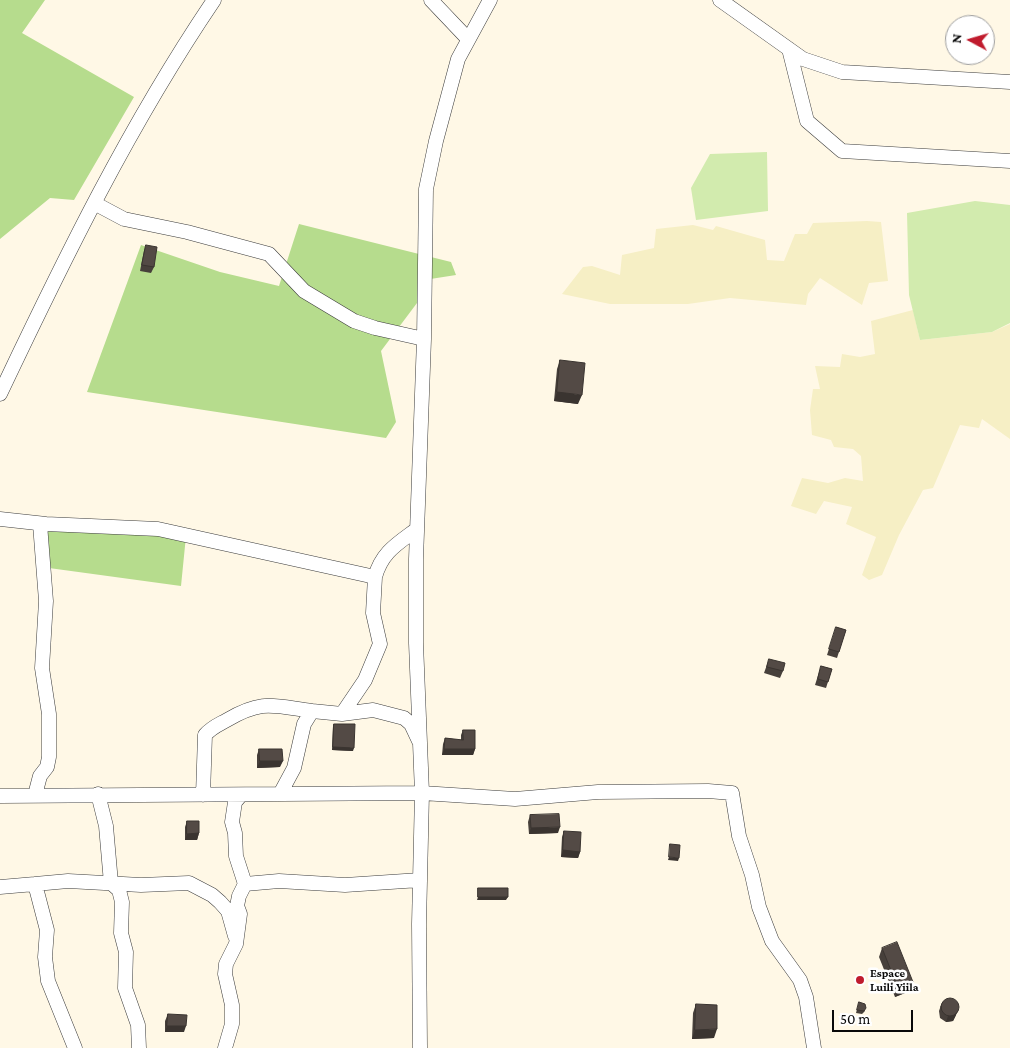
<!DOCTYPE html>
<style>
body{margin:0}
#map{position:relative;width:1010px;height:1048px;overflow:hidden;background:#fff8e6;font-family:"Crimson Pro",serif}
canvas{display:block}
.north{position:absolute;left:945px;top:15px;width:50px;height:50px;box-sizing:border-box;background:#fff;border:1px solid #9d9d9d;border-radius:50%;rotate:276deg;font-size:14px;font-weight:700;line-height:20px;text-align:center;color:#090909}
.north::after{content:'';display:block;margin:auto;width:18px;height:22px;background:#c01b2d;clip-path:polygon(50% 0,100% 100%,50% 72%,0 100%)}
.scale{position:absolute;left:832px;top:1010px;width:81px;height:22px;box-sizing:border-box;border:2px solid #090909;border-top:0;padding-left:6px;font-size:15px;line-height:18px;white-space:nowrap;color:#090909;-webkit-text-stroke:4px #fff;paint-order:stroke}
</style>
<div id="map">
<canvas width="1010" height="1048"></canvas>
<div class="north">N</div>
<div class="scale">50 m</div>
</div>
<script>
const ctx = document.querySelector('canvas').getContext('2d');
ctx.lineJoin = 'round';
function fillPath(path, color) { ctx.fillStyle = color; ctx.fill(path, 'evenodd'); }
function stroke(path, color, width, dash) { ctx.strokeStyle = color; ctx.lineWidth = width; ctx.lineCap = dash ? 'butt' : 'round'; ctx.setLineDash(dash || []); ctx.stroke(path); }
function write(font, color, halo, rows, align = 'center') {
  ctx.font = font + ' "Crimson Pro",serif'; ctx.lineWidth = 5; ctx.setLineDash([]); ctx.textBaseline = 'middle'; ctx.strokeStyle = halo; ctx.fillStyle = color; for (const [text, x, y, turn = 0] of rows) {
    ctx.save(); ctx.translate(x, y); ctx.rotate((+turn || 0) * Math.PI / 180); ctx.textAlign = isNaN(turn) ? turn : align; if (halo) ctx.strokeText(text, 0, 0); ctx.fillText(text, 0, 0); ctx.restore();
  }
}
const farmland = new Path2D(`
 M867,221l14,1 7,59 -19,2 -7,22 -42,-27 -12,16 -2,11 -76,-7 -42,6h-78l-48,-10 21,-27 9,-1 28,9 2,-20 32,-7 2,-19 37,-4 20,5 3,-4 49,14 2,20 17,1 11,-27h12l6,-11z
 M913,310l7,30 72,-8 18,-8v115l-28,-20 -3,9 -19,-3 -27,63 -10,2 -24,45 -17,40 -13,5 -7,-5 14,-38 -30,-13 6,-17 -28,-6 -8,13 -25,-8 11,-28 26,5 17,-5 18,3 -2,-25 -8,-7 -19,-2 -3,-7 -19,-5 -2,-25 3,-21h7l-5,-23 25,1 2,-13 18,3 15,-3 -4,-33z`);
const green = new Path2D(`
 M767,152l1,59 -72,9 -5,-32 19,-34z
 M975,201l35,4v118l-18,9 -72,8 -11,-45 -2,-82z`);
const forest = new Path2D(`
 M0,0h45l-23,33 112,64 -60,103 -24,-2 -50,41z
 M299,224l152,38 5,13 -32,5 -1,15 -42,56 15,71 -10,16 -299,-46 54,-147 79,27 59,14z
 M46,525l140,11 -5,50 -132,-18z`);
const minor = new Path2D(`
 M431,0l37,39
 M720,0l83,59 39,13 168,10
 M789,49l18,72 35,30 168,10
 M94,203l30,16 63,13 82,22 35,37 50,30 21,7 49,11
 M0,394c64,-135 130,-270 214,-394
 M0,519l46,5 112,5 217,48 -2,36 7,31 -15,36 -23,34 -30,-3 -8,13 -10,44 -14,26
 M375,577c7,-25 22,-33 42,-48
 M342,714l31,-4 31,8 7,6 8,17
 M98,794l8,32 5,57 8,7 3,12 -1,31 5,19 -1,36 13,37 1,23
 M35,795l5,-19 7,-9 2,-10v-43l-7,-46 4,-67 -6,-77
 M203,795l2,-60c7,-8 13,-10 22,-15 36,-21 46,-14 85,-9
 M0,796l422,-3 93,6 83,-7 110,-1 24,2 7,43 13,39 7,32 13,34 28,39 6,17 8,51
 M35,884l33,-3 73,4 48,-2 23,12 8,7 8,9 7,25
 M245,884l34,-3 66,4 75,-5
 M0,887l35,-3 12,46 -2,27 3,24 27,67
 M225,1048l7,-24v-19l-7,-31 1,-10 10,-20 4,-30 -3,-8 2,-10 6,-12 -9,-28 -1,-23 -3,-11 3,-20 6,-7
 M420,1048l-1,-124 3,-131 -6,-150v-84l8,-220 2,-150 10,-48 22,-82 32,-59`);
const wall = new Path2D(`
 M146,245l8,22 -3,6 -11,-2 4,-20z
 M560,360l18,44 -24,-3 3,-32z
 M836,627l10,3 -9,28 -10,-3z
 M769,659l14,12 -3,7 -16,-5z
 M821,666l11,3 -6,19 -11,-3z
 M334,724l19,27 -21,-1 1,-23z
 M463,730l12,19 -2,6h-31l1,-11 2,-6 16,2v-5z
 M259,749l21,18 -23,1v-13z
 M530,815l28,18 -29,1 -1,-12z
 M187,821l12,12 -2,7h-12v-13z
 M564,831l16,21 -2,6 -17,-1 1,-20z
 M882,948l28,43 -15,6 -16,-40z
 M859,1002l6,9 -3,3 -6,-1z
 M696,1004l18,34 -22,1 1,-26z
 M941,1005l15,10 -3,6 -7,1 -6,-4 -1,-7z
 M168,1014l16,18h-19v-11z`);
const shadedWall = new Path2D(`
 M557,392l25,3 -4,9 -24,-3z
 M333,747l21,1 -1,3 -21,-1z
 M444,749h31l-2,6h-31z
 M260,761h23l-3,6 -23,1z
 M560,827l-2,6 -29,1 2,-6z
 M199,833l-2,7h-12l2,-6z
 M563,850l17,2 -2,6 -17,-1z
 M669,857l10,1 -1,3 -10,-1z
 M478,897h30l-2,3h-29z
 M913,982l-3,9 -15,6 3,-9z
 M959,1009l-6,12 -7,1 2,-6z
 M167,1026h19l-2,6h-19z
 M717,1029l-3,9 -22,1 3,-9z`);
const building = new Path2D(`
 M146,245l11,2 -3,20 -12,-2z
 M560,360l25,3 -3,32 -25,-3z
 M836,627l10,3 -7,22 -10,-3z
 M769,659l16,4 -2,8 -16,-4z
 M821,666l11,3 -4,13 -10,-3z
 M334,724h21l-1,24 -21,-1z
 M463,730h12v19h-31l1,-11 18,2z
 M259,749h23l1,12h-23z
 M559,814l1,13 -29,1 -1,-13z
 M187,821h12v12l-12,1z
 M564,831l17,1 -1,20 -17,-2z
 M670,844l10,1 -1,13 -10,-1z
 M478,888h30v9h-30z
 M897,942l16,40 -15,6 -16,-40z
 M941 1007a9 9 0 1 1 18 0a9 9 0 1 1-18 0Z
 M859,1002l6,2 1,4 -2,3 -7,-1z
 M696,1004l21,1v24l-22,1z
 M168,1014l19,1 -1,11h-19z`);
const markers = [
 [860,980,5,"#c01b2d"]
];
const poiNames = [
 ["Espace",870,973],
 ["Luili Yiila",870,987]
];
fillPath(farmland, '#f6efc5');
fillPath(green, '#d2ebae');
fillPath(forest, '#b6dc8d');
stroke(minor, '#3c3c3c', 15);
stroke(minor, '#fff', 14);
fillPath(wall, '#47403b');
fillPath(shadedWall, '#3a3430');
fillPath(building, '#534a45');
stroke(building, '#3a3430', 1);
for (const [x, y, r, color] of markers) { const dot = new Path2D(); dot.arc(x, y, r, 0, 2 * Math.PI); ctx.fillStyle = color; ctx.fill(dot); stroke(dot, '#fff', 2); }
write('bold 12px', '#090909', '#fff', poiNames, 'left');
</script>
